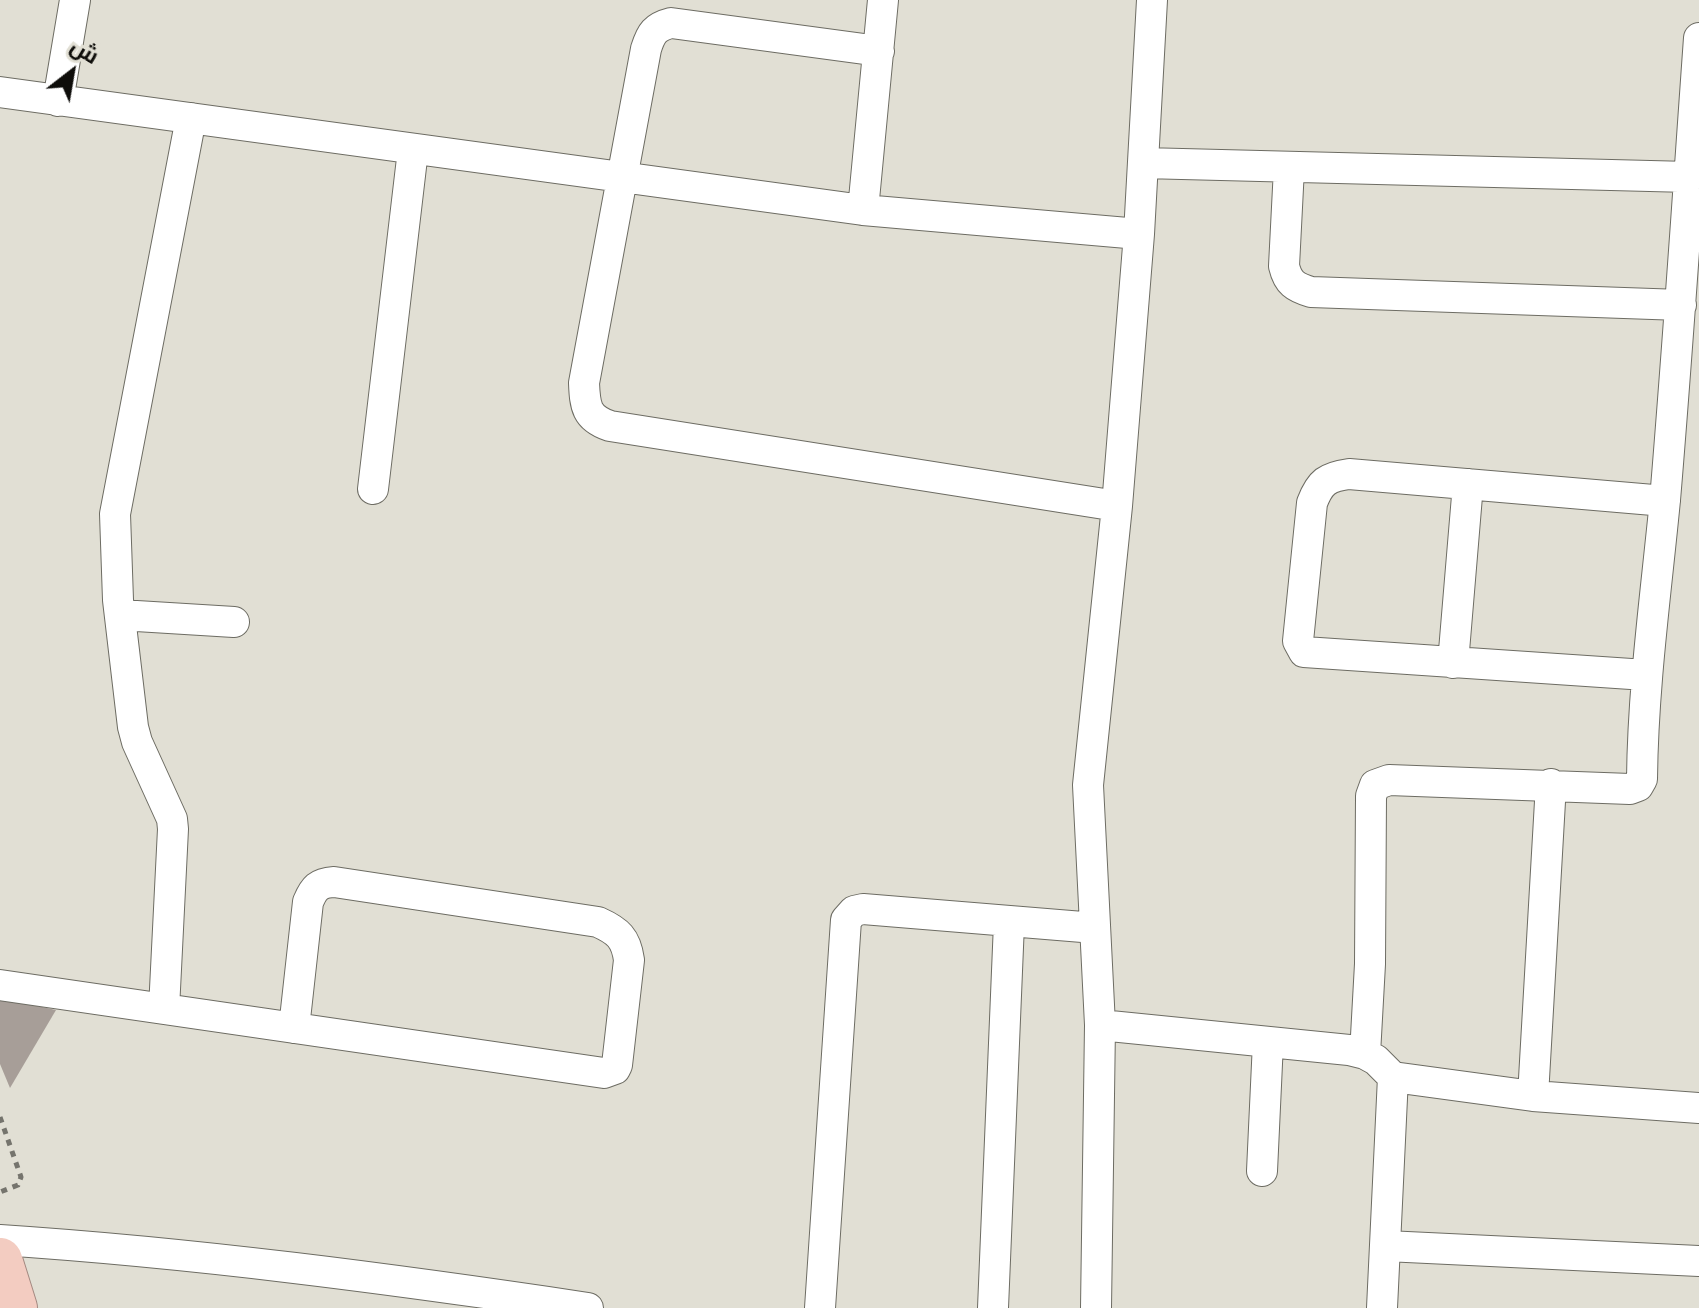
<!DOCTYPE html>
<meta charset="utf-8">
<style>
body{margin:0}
#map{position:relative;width:1699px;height:1308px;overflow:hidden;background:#e1dfd4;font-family:Arial,Cairo,sans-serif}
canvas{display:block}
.north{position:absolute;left:32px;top:32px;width:80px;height:80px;-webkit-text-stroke:6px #e1dfd4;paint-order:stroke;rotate:31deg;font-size:22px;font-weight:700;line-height:32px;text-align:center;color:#0e0d0a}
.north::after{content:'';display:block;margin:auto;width:28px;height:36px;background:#0e0d0a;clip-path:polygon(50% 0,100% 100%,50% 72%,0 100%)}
</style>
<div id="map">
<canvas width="1699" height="1308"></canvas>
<div class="north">ش</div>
</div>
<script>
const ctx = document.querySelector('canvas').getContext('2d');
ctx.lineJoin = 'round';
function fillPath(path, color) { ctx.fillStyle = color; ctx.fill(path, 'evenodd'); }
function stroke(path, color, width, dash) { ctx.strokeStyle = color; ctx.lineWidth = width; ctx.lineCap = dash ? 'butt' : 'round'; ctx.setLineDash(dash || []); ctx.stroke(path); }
const building = new Path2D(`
 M0,998l56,12 -46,78 -10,-24z`);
const path = new Path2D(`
 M0,1117l21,60 -3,8 -18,7`);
const street = new Path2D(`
 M879,51l-208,-28c-16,4 -20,10 -25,26l-62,334c1,23 2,35 26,43l507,80
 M0,92l863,118 276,24
 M58,101l17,-101
 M1143,163l546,14
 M1289,168l-5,98c4,17 11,21 27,26l370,13
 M863,210l20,-210
 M373,489l40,-339
 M120,615l114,7
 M1453,663l15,-179
 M1646,675l-342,-23 -6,-11 14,-138c8,-21 15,-26 37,-29l316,27
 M0,985l604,88 11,-4 2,-4 12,-105c-3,-22 -11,-29 -31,-38l-264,-40c-16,1 -20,6 -26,20l-14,126
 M164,1009l9,-180 -1,-10 -35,-77 -4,-15 -15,-127 -3,-86 76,-396
 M1100,1025l249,25 16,4 11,6 17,17 140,19 166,12
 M1365,1054l5,-90 1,-168 4,-11 14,-5 241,9 8,-3 4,-7c1,-94 14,-186 23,-279 13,-154 23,-308 34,-462
 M1533,1096l18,-312
 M1262,1171l6,-129
 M0,1240c197,13 393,39 588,68
 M1386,1246l313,15
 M820,1308l26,-388 8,-9 9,-2 232,19
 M993,1308l16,-385
 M1096,1308l4,-283 -12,-240 29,-279 22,-272 13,-234
 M1382,1308l11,-231`);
const highway = new Path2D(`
 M0,1260l15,48`);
fillPath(building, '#a79e98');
stroke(street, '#6d6c63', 32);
stroke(highway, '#a38981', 46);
stroke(path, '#75746d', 5, [6, 6]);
stroke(street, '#fff', 30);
stroke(highway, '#f3ccc1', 44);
</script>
